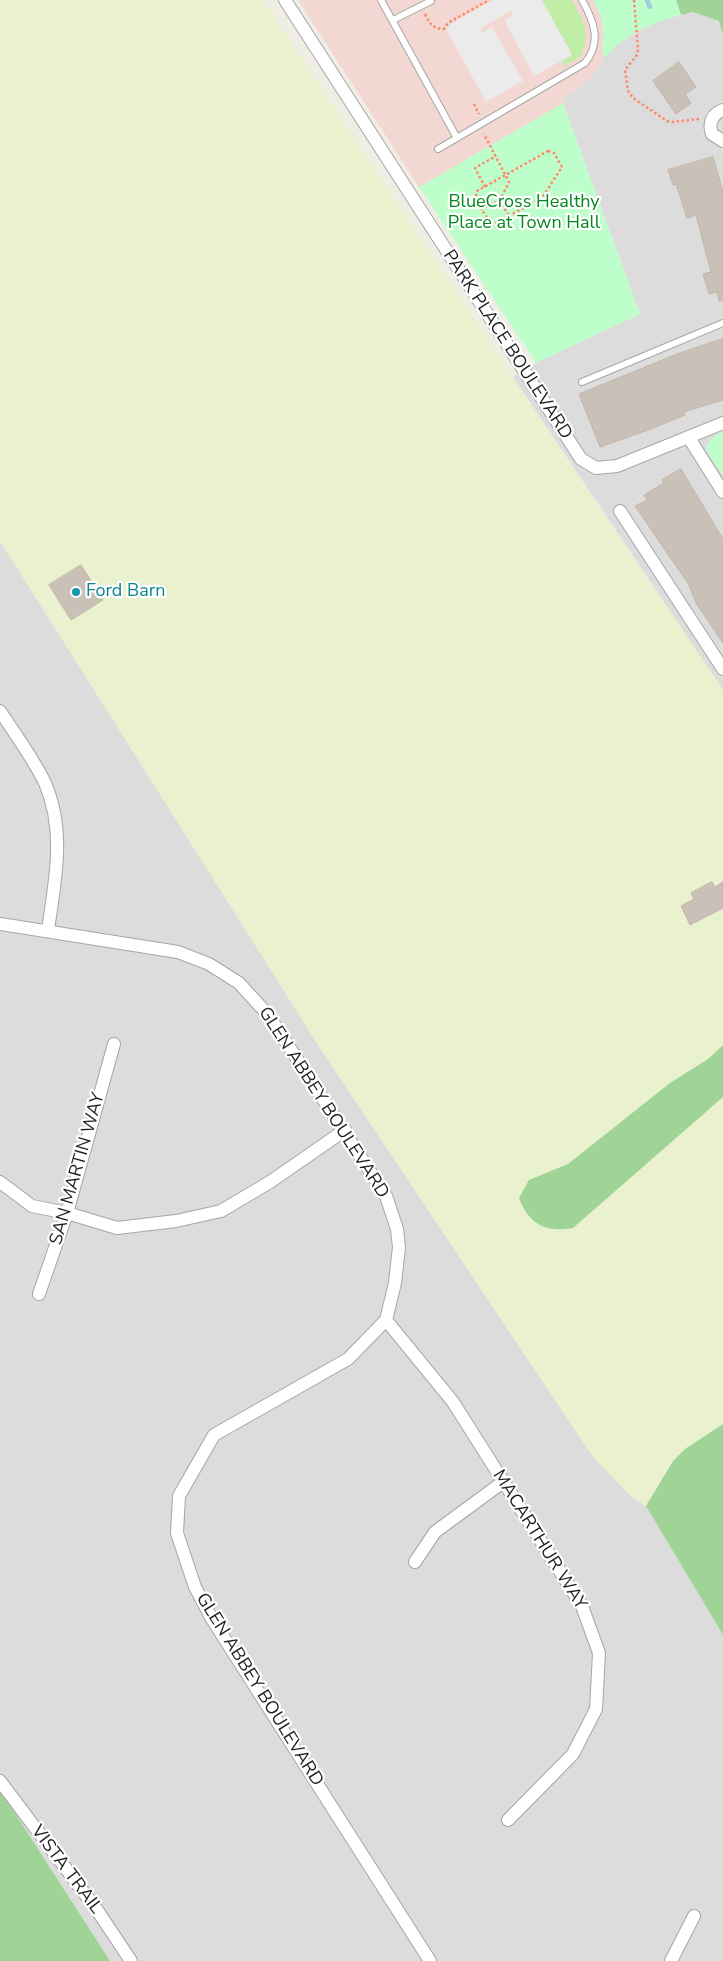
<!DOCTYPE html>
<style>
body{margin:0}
canvas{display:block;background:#f0eee4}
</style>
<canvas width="723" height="1961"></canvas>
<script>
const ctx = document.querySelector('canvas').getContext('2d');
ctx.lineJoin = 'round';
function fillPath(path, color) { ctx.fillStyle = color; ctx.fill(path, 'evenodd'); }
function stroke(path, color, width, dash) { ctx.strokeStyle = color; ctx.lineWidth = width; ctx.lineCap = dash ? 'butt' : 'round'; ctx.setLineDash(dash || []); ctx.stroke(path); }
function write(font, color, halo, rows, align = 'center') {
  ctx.font = font + ' "Nunito Sans",sans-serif'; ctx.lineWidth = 4.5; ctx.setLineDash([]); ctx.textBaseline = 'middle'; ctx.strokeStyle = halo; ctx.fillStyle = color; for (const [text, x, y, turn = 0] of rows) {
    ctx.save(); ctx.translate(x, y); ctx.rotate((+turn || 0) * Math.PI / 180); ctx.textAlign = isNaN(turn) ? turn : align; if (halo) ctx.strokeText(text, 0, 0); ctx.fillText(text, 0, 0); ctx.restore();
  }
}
const residential = new Path2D(`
 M693,12l26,9 4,4v665l-210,-313 33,-20 94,-43 -78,-214 27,-21 25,-34 48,-25z
 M0,541l322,510 272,407 38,39 14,9 77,129v326h-723z`);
const commercial = new Path2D(`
 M298,0h378l5,15 -19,5 -48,25 -25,34 -27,21 8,18 -144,80z`);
const farmland = new Path2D(`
 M0,0h263l277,418 183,272v355l-15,14 -38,24 -102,81 -39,16 23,50 20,-2 151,-131v327l-18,11 -32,25 -27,46 -14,-9 -38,-39 -78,-116 -194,-291 -322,-510z`);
const grass = new Path2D(`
 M542,0h30c11,21 20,34 8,57l-16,9 -2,-5 10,-7z`);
const forest = new Path2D(`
 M676,0h47v35l-4,-14 -26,-9 -12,3z
 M723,1045v52l-150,131c-28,5 -44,-4 -54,-30l10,-18 39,-16 102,-81 38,-24z
 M723,1424v211l-77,-129 27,-45 12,-12z
 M0,1790l110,171h-110z`);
const park = new Path2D(`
 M593,0h83l5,15c-26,7 -59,20 -75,42l-3,-3c0,-26 3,-30 -10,-54z
 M563,103l77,211 -104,49 -117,-176z
 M723,431v45l-17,-27 4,-9z`);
const parking = new Path2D(`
 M493,0h49l30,55 -38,21 -30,-56 10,-6 -4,-3 -30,18 2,3 10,-5 31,54 -37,21 -40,-73 4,-5z`);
const stream = new Path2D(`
 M647,0l3,7`);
const building = new Path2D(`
 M679,62l17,25 -11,7 6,9 -15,11 -23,-33z
 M713,157l10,35v108l-4,1 -2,-9 -8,2 -6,-20 8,-2 -15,-57 -9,3 -11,-34 -3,1 -5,-15z
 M723,339v61l-39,12 1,3 -34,14 -51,18 -21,-53 98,-40z
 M681,469l42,70v104l-27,-40 -7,-18 -54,-79 12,-6 -3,-5 20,-12 -2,-3z
 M81,565l22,35 -32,20 -22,-35z
 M712,882l3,5 8,-5v26l-33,17 -9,-19 13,-7 -3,-6z`);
const path = new Path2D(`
 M634,0l4,49 -1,6 -12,15 3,21 5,7 34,23 5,1 27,-3
 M425,14c5,10 8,15 19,15l4,-6 41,-23
 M474,104l5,10
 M548,151l6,2 8,14 -20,31 -50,27 -17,-26 2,-8z
 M485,187l-10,-19 21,-12
 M500,200l9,16
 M481,209l19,-9 9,-18 -25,-48`);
const service = new Path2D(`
 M381,0l76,138
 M393,20l38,-19
 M438,149l147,-86c17,-21 9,-42 -3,-63
 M582,382l141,-59`);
const minor = new Path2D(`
 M285,0l296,459 15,9 21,-2 106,-43
 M723,110c-11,4 -15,13 -11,24l11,7
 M689,438l34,54
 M620,511l103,158
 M0,711c15,23 33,47 45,72 21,49 10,97 3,147
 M0,924l178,28 31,12 30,19 30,33 117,180 11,33 2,18 -4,36 -9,37 -38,39 -134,76 -35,61 -2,37 18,54 17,32 218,342
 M0,1182l32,24 35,7 50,15 59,-7 45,-10 49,-29 75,-52
 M39,1294l28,-81 47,-169
 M386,1320l67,82 129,204 17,47 -3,56 -23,45 -65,66
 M415,1562l20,-30 68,-50
 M0,1781l97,129 34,51
 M671,1961l23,-45`);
const markers = [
 [76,592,5,"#0f9aa8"]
];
const parkNames = [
 ["BlueCross Healthy",524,203],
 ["Place at Town Hall",524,224]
];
const streetNames = [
 ["PARK PLACE BOULEVARD",507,345,57],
 ["GLEN ABBEY BOULEVARD",323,1103,57],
 ["SAN MARTIN WAY",78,1169,-74],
 ["MACARTHUR WAY",539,1540,58],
 ["GLEN ABBEY BOULEVARD",259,1690,58],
 ["VISTA TRAIL",66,1870,53]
];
const cultureNames = [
 ["Ford Barn",86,592]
];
fillPath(residential, '#dddcdc');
fillPath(commercial, '#f2d7d2');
fillPath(farmland, '#eaf1ce');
fillPath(grass, '#c1eea6');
fillPath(forest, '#a0d396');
fillPath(park, '#befecb');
fillPath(parking, '#ebebeb');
stroke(stream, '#a1cbe1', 4.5);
fillPath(building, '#c9c1b7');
stroke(building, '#c3b6a5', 1);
stroke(service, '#a6a6a6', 8);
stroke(minor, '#a6a6a6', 14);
stroke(path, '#ff8967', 2.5, [2.5, 2.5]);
stroke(service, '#fff', 6);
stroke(minor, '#fff', 12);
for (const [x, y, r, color] of markers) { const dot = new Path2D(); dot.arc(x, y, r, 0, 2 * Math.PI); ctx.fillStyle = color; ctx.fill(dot); stroke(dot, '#fff', 2); }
write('18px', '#03871e', '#fff', parkNames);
write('18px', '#1f1f1f', '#fff', streetNames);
write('18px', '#0d838f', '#fff', cultureNames, 'left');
</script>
